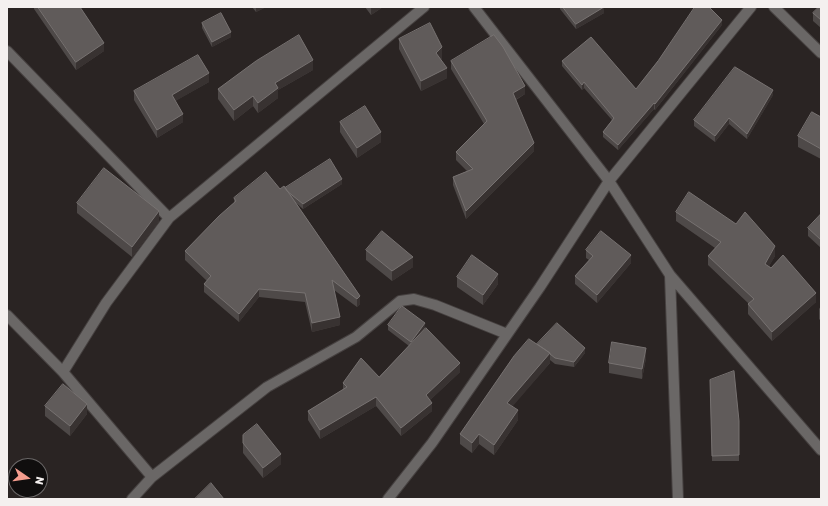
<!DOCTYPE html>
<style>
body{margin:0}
#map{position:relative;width:828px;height:506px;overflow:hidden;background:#2a2423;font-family:Rubik,sans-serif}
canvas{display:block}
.frame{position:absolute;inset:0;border:8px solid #f4f0ef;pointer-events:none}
.north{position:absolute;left:8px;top:458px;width:40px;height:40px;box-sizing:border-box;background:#100e0e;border:1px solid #6b6868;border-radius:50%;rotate:103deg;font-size:11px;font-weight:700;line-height:16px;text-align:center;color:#f4f0ef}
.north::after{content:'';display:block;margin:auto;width:14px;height:18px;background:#f59d8e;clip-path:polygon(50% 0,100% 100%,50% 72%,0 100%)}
</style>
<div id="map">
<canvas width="828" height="506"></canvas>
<div class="frame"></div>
<div class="north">N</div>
</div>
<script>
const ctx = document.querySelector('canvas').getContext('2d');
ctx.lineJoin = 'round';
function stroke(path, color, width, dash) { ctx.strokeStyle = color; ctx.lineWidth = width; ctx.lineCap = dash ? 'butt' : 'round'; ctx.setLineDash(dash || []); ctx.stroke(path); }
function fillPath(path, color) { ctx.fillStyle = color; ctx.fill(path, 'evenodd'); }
const minor = new Path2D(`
 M474,7l135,174 61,94 151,175
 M774,7l47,46
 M7,51l162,167
 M670,275l8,224
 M7,315l56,57 89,105
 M63,372l43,-69 63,-85 255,-211
 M132,499l20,-22 115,-90 89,-50 44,-36 14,-2 21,6 72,29
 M388,499l44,-56 108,-156 69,-106 142,-174`);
const wall = new Path2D(`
 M34,7h46l24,44 -28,19 -42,-61z
 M252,7h14l-10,5z
 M365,7h18l-12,8z
 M560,7h44v6l-28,16 -16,-20z
 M821,7v21l-8,-7v-8z
 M202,23l29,14 -19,10 -10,-19z
 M722,25l-67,85 -1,-1 -36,41 -15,-13v-5l9,-12 -28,-32 -2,2 -20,-24v-5l74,28 22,-28z
 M399,39l43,19 -1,1 6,19 -26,13 -22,-42z
 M451,61l74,33 -9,6 18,51 -68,68 -13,-34v-8l14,-6 -11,-11v-8l28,-28 -33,-55z
 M313,70l-35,20v8l-20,15 -5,-7 -19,15 -16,-22v-10z
 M209,82l-34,19 8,21 -26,16 -23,-38v-9z
 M773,95l-26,44 -18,-15 -14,18 -21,-16v-6z
 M821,117v42l-23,-12v-11z
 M340,122l41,20 -24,16 -17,-26z
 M342,184l-39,25 -7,-6 64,93v8l-3,3 -23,-17 6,35 -28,7 -7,-30 -46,-5 -20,25 -35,-30v-8l3,-3 -22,-21v-9l49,-48v-5l46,-9z
 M77,203l82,18 -27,36 -55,-44z
 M676,212l99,44 -6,10 47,36 -44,39 -24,-27v-11l-40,-38v-9l7,-8 -39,-27z
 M821,214v34l-13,-12v-8z
 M366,250l47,17 -21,14 -26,-21z
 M586,250l45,13 -34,40 -22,-19v-8l14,-16 -3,-2z
 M457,277l41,7 -15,21 -26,-18z
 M821,306v15l-2,-2v-10z
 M388,325l37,3 -1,2 36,42 -30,28 2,11 -31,25 -25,-30 -56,33 -12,-19v-9l35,-21v-7l36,-6 30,-31 -21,-16z
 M537,344l48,9 -11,14 -19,-3 -5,-4v3l-38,43 6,14 -24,35 -15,-11 -7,9 -12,-9v-10z
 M646,358l-4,21 -33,-6v-10z
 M710,380l29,41v40h-27z
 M45,406l42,8 -17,22 -25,-20z
 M243,435l38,29 -18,14 -20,-25z`);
const shadedWall = new Path2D(`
 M256,7h10l-10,5z
 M371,7h12l-12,8z
 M604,7v6l-28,16v-5z
 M722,20v5l-67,85v-6z
 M231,32v5l-19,10v-5z
 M104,43v8l-28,19v-8z
 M442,47v11l-6,5v-10z
 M313,60v10l-35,20v8l-20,15v-10l17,-20z
 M447,68v10l-26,13v-10z
 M209,73v9l-37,21v-8z
 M584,82v6l-2,2v-5z
 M525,86v8l-12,7v-8z
 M773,90v5l-26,44v-5z
 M253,96v10l-19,15v-11z
 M654,103v6l-36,41v-5z
 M183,114v8l-26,16v-8z
 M729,118v6l-14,18v-6z
 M381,132v10l-24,16v-10z
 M534,143v8l-68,68v-8z
 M342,179v5l-39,25v-5z
 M159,211v10l-27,36v-10z
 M775,246v10l-10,17v-9z
 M631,255v8l-34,40v-8z
 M413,257v10l-21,14v-10z
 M498,274v10l-15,21v-10z
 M259,289v8l-20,25v-8z
 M816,293v9l-44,39v-9z
 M360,296v8l-3,3v-8z
 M340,317v8l-28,7v-9z
 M425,323v5l-14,20v-6z
 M585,348v5l-11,14v-5z
 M646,348v10l-4,21v-10z
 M550,353v10l-43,50v-10z
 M460,363v9l-34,32v-9z
 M376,397v9l-56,33v-9z
 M432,403v8l-31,25v-8z
 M87,404v10l-17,22v-10z
 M518,410v10l-24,35v-10z
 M479,434v10l-7,9v-10z
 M281,454v10l-18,14v-10z`);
const building = new Path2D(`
 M38,7h42l24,36 -28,19z
 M563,7h41l-28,17z
 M695,7h14l13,13 -67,84 -1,-1 -36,42 -15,-13 11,-14 -30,-36 -2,3 -20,-24 29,-24 45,52 22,-28z
 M819,7h2v13l-8,-7z
 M221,13l10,19 -19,10 -10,-19z
 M430,23l12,24 -6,6 11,15 -26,13 -22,-42z
 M299,35l14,25 -38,23 3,5 -20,15 -5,-7 -19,14 -16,-21 38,-28z
 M494,35l9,12 22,39 -12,7 21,50 -68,68 -13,-34 20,-8 -17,-17 31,-31 -36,-60z
 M198,55l11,18 -37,22 11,19 -26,16 -23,-39z
 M735,67l38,23 -26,44 -18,-16 -14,18 -21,-16z
 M365,106l16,26 -24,16 -17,-26z
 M812,112l9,5v32l-23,-13z
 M330,159l12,20 -39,25 -16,-13 -2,-3z
 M104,168l55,43 -27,36 -55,-44z
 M266,172l14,17 4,-3 76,110 -3,3 -25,-19 8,37 -28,6 -7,-30 -46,-4 -20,25 -35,-30 7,-8 -26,-25 34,-35 17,-15 -2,-3z
 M689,192l47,32 9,-12 30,34 -10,18 6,4 12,-13 33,38 -44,39 -24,-28 6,-5 -46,-43 13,-14 -45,-30z
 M821,214v26l-13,-12z
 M382,231l31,26 -21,14 -26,-21z
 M601,231l30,24 -34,40 -22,-19 18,-20 -7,-6z
 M472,255l26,19 -15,21 -26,-18z
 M402,306l23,17 -14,19 -23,-17z
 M557,323l28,25 -11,14 -19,-4 -5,-4v-1l-13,-9z
 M426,328l34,35 -34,32 6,8 -31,25 -25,-31 -56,33 -12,-19 39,-24 -4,-4 18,-25 18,19z
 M529,339l21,14 -43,50 11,7 -24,35 -15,-11 -7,9 -12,-9 54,-78z
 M612,342l34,6 -4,21 -33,-6z
 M734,371l5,50v34l-27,1 -2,-76z
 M63,384l24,20 -17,22 -25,-20z
 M257,424l24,30 -18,14 -20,-25v-8z
 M211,483l13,16h-27l-1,-1z`);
stroke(minor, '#464140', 12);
stroke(minor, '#6a6766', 10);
fillPath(wall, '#4e4948');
fillPath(shadedWall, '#383231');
fillPath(building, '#605b5a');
stroke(building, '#777271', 1);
</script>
